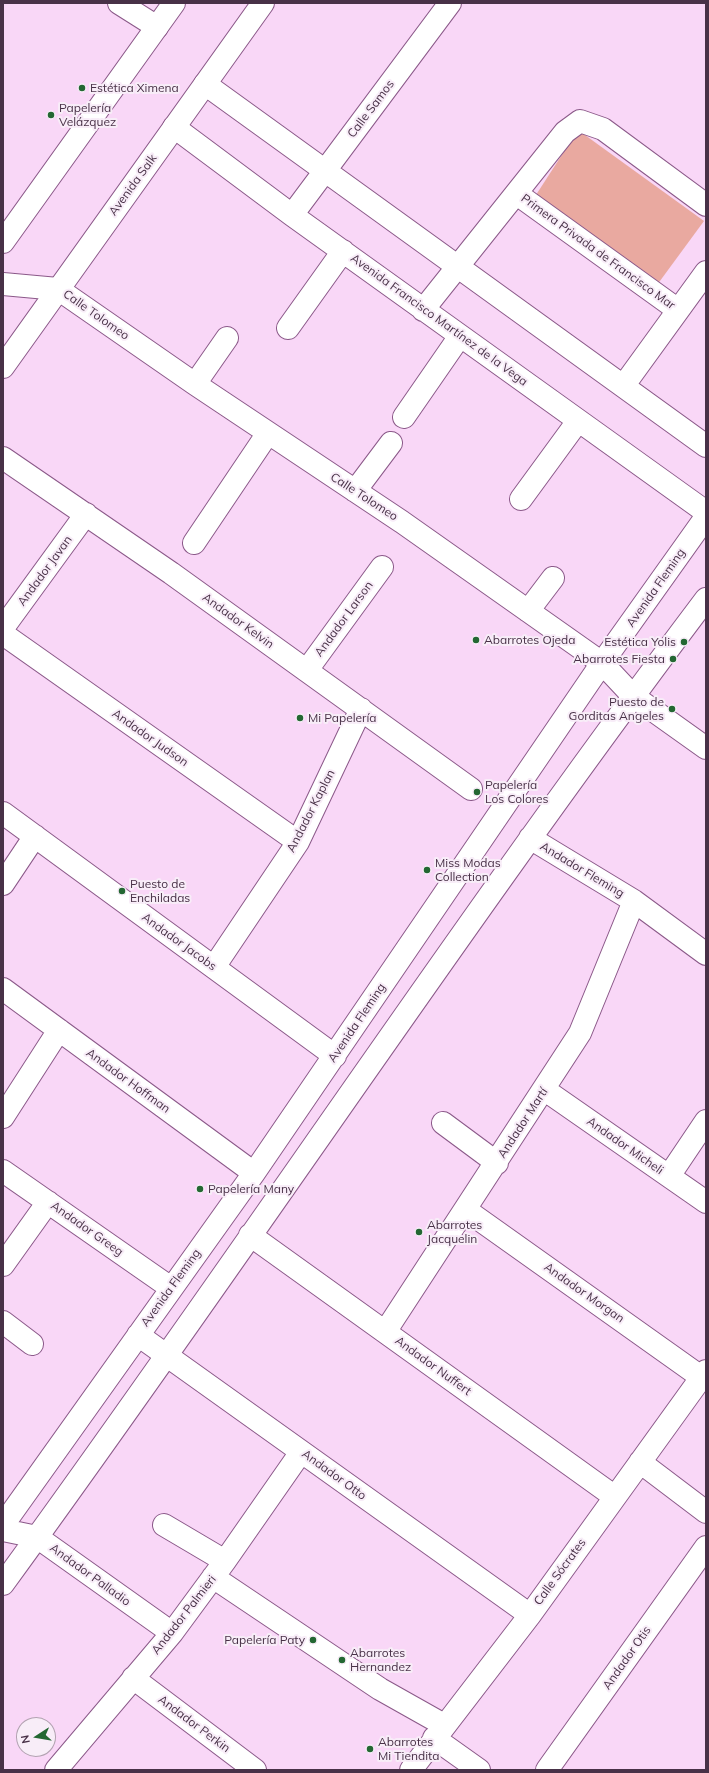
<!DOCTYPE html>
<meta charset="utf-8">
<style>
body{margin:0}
#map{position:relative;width:709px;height:1773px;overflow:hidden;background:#f9d7f7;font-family:Mulish,sans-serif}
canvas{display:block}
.frame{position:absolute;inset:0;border:4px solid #483147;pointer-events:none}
.north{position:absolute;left:16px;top:1717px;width:40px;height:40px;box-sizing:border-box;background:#f8edf8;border:1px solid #b2a2b1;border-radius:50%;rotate:258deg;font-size:11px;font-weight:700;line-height:16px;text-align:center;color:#483147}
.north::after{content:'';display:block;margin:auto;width:14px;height:18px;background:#236732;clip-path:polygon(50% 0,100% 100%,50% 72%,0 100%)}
</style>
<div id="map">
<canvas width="709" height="1773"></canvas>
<div class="frame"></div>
<div class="north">N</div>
</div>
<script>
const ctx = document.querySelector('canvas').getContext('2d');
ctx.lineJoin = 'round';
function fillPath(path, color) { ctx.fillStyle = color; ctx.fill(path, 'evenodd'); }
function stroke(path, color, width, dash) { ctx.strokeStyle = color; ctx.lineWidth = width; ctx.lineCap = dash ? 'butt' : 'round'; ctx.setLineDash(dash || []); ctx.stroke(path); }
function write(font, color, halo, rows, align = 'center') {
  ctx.font = font + ' Mulish,sans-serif'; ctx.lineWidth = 4; ctx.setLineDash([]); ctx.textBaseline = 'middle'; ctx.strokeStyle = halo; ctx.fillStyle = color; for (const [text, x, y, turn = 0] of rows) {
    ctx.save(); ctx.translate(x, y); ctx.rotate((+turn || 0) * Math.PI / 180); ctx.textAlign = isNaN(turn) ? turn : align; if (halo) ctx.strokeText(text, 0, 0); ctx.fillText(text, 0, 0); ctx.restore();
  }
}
const green = new Path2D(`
 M578,130l126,91 -47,64 -123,-87z`);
const minor = new Path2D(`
 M119,3l38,24
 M205,84l501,362
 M174,127l118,88 414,297
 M517,194l161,116
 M292,215l158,-212
 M3,284l55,5 137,95 207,138 200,141 31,33 73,52
 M423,310l142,-178 15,-11 23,8 103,76
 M288,328l55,-77
 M195,384l32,-46
 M624,385l82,-113
 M404,417l56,-81
 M3,458l168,115 300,216
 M355,491l36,-48
 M521,499l57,-78
 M194,543l74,-110
 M528,611l25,-33
 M3,628l83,-114
 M3,634l295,208
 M307,670l75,-103
 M3,813l332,243
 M530,838l104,63 72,53
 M3,884l32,-48
 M214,967l84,-125 63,-133
 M3,989l251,184
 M545,1090l161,112
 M3,1117l56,-87
 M443,1123l54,40
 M3,1171l168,117
 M669,1176l37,-55
 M466,1210l235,167
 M250,1235l365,262
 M3,1265l45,-63
 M3,1322l29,22
 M385,1332l195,-299 54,-132
 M138,1335l392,280
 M640,1462l66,50
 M3,1525l251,-352 348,-510 104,-146
 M164,1525l61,36
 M3,1530l34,7 135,96
 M213,1577l167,112 64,36
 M3,1584c238,-326 460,-663 703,-985
 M133,1678l122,92
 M434,1738l45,32
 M56,1770l116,-137 53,-72 76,-109
 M411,1770l119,-155 176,-244
 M547,1770l159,-223`);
const major = new Path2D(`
 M3,242l171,-239
 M3,367l260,-364`);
const markers = [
 [82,88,4,"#236732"],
 [51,115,4,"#236732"],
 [476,640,4,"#236732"],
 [684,642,4,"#236732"],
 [673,659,4,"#236732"],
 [672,709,4,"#236732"],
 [300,718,4,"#236732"],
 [477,792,4,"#236732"],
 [427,870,4,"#236732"],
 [122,891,4,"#236732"],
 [200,1189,4,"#236732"],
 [419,1232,4,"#236732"],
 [313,1640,4,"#236732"],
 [342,1660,4,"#236732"],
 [370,1749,4,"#236732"]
];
const poiNames = [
 ["Estética Ximena",90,88],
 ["Papelería",59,108],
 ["Velázquez",59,122],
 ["Abarrotes Ojeda",484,640],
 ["Estética Yolis",676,642,"right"],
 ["Abarrotes Fiesta",665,659,"right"],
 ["Puesto de",664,702,"right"],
 ["Gorditas Angeles",664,716,"right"],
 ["Mi Papelería",308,718],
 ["Papelería",485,785],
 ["Los Colores",485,799],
 ["Miss Modas",435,863],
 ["Collection",435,877],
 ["Puesto de",130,884],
 ["Enchiladas",130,898],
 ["Papelería Many",208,1189],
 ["Abarrotes",427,1225],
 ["Jacquelin",427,1239],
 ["Papelería Paty",305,1640,"right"],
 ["Abarrotes",350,1653],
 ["Hernandez",350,1667],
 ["Abarrotes",378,1742],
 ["Mi Tiendita",378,1756]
];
const streetNames = [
 ["Calle Samos",371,109,-53],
 ["Avenida Salk",133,185,-54],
 ["Primera Privada de Francisco Mar",598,252,36],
 ["Calle Tolomeo",96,315,35],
 ["Avenida Francisco Martínez de la Vega",439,320,36],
 ["Calle Tolomeo",364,497,33],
 ["Andador Javan",45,571,-54],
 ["Avenida Fleming",656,588,-55],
 ["Andador Larson",344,619,-54],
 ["Andador Kelvin",238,621,36],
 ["Andador Judson",150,738,35],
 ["Andador Kaplan",311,811,-63],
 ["Andador Fleming",582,870,31],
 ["Andador Jacobs",179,942,36],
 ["Avenida Fleming",357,1023,-56],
 ["Andador Hoffman",128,1081,36],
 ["Andador Martí",523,1123,-57],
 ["Andador Micheli",625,1146,35],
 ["Andador Greeg",87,1229,35],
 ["Avenida Fleming",171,1288,-54],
 ["Andador Morgan",584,1293,35],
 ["Andador Nuffert",433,1366,36],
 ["Andador Otto",334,1475,36],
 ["Calle Sócrates",560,1572,-54],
 ["Andador Palladio",90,1575,36],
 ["Andador Palmieri",184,1615,-52],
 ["Andador Otis",627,1658,-55],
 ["Andador Perkin",194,1724,37]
];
fillPath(green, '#e9a9a0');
stroke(minor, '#8b5989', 24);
stroke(major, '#8b5989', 24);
stroke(minor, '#fff', 22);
stroke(major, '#fff', 22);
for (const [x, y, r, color] of markers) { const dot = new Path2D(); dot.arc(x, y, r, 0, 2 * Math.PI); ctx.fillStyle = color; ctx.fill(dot); stroke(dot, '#f8edf8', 1.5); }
write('12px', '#483147', '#f8edf8', poiNames, 'left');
write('12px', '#483147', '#f8edf8', streetNames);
</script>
